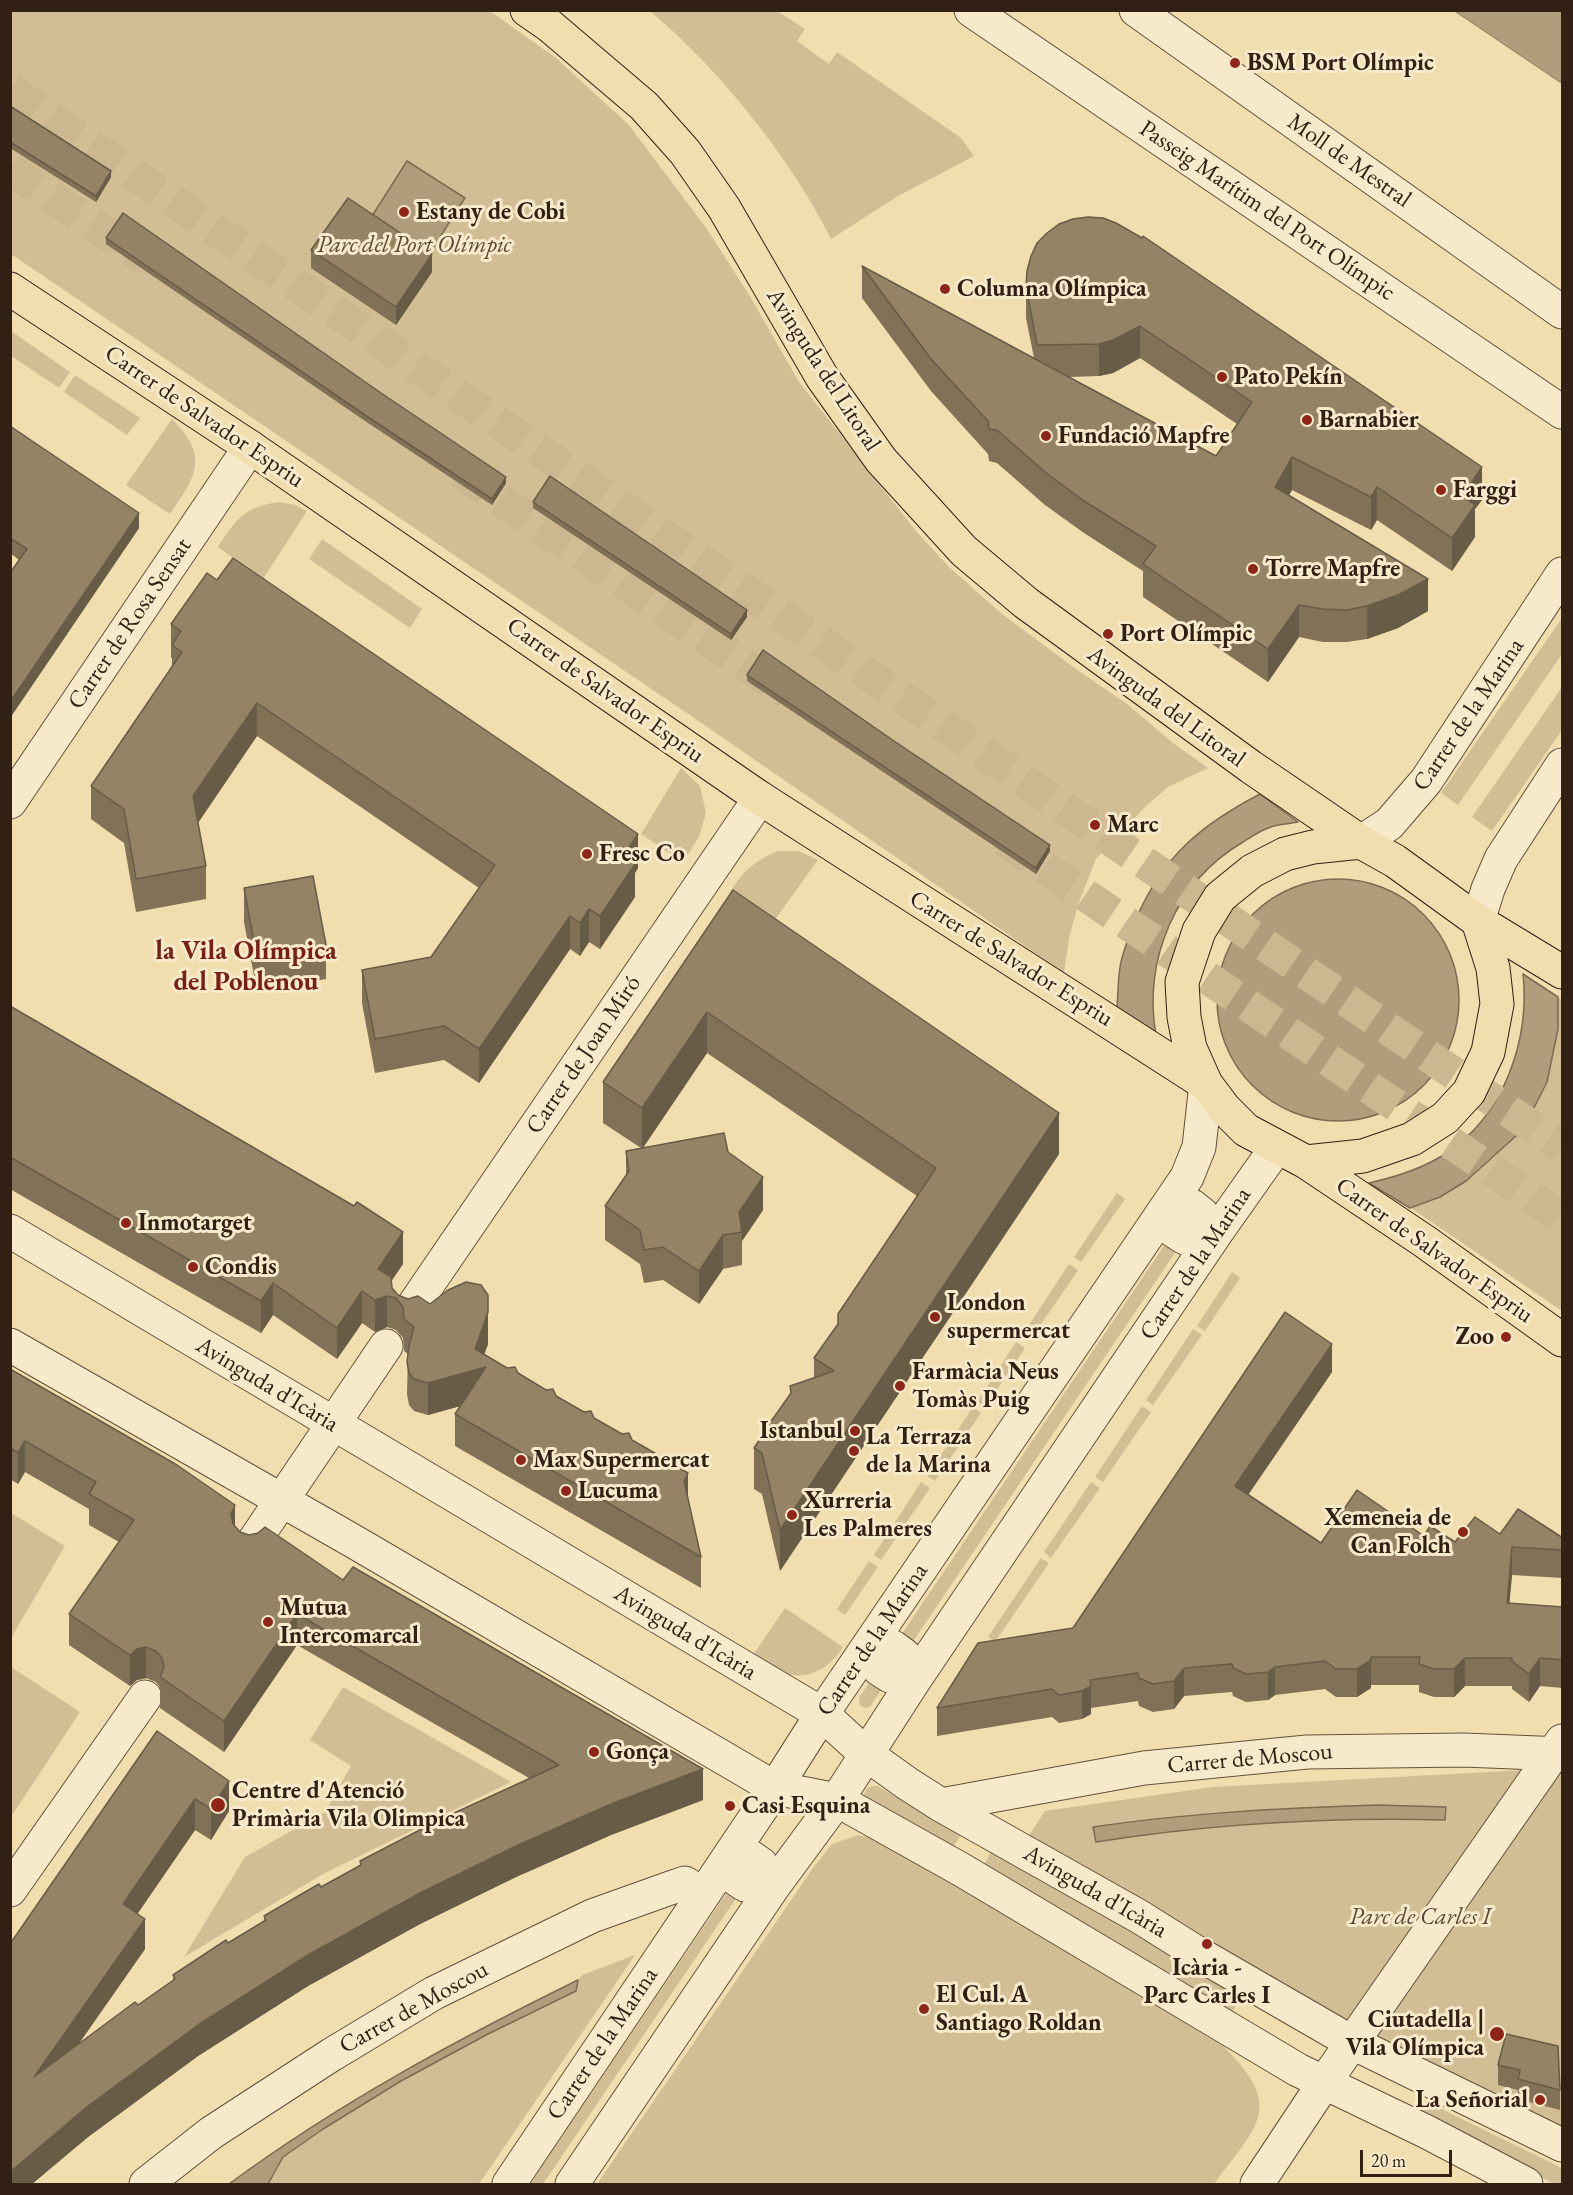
<!DOCTYPE html>
<meta charset="utf-8">
<style>
body{margin:0}
#map{position:relative;width:1573px;height:2195px;overflow:hidden;background:#f1deaf;font-family:"EB Garamond",serif}
canvas{display:block}
.frame{position:absolute;inset:0;border:12px solid #322015;pointer-events:none}
.scale{position:absolute;left:1360px;top:2150px;width:92px;height:27px;box-sizing:border-box;border:3px solid #322015;border-top:0;padding-left:8px;font-size:18px;line-height:21px;white-space:nowrap;color:#322015;-webkit-text-stroke:4px #f6eacb;paint-order:stroke}
</style>
<div id="map">
<canvas width="1573" height="2195"></canvas>
<div class="frame"></div>
<div class="scale">20 m</div>
</div>
<script>
const ctx = document.querySelector('canvas').getContext('2d');
ctx.lineJoin = 'round';
function fillPath(path, color) { ctx.fillStyle = color; ctx.fill(path, 'evenodd'); }
function stroke(path, color, width, dash) { ctx.strokeStyle = color; ctx.lineWidth = width; ctx.lineCap = dash ? 'butt' : 'round'; ctx.setLineDash(dash || []); ctx.stroke(path); }
function write(font, color, halo, rows, align = 'center') {
  ctx.font = font + ' "EB Garamond",serif'; ctx.lineWidth = 6; ctx.setLineDash([]); ctx.textBaseline = 'middle'; ctx.strokeStyle = halo; ctx.fillStyle = color; for (const [text, x, y, turn = 0] of rows) {
    ctx.save(); ctx.translate(x, y); ctx.rotate((+turn || 0) * Math.PI / 180); ctx.textAlign = isNaN(turn) ? turn : align; if (halo) ctx.strokeText(text, 0, 0); ctx.fillText(text, 0, 0); ctx.restore();
  }
}
const green = new Path2D(`
 M10,11h480l66,47 73,67 78,104 44,69 48,84 117,149 33,36 53,47 70,52 55,38 46,39 35,25 -40,19 -24,21 -48,51 -18,46 -9,33 -5,35 -367,-253 -686,-466z
 M650,11h127l28,18 -8,12 32,23 8,-12 124,86 13,18 -76,40 -67,43c-41,-82 -111,-169 -181,-228z
 M11,331l59,41 -11,16 -48,-32z
 M75,375l65,43 -13,17 -63,-43z
 M172,419c38,38 24,57 -2,95l-44,-29z
 M279,502l16,3 12,6 -44,68 -45,-32c18,-28 26,-40 61,-45z
 M322,539l100,70 -12,19 -101,-69z
 M1562,618v36l-104,151 -17,-12z
 M1562,687v43l-70,101 -20,-14z
 M681,768l19,18 6,27 -7,24 -16,25 -42,-28z
 M778,851h21l19,9 -47,65 -42,-31c13,-22 25,-33 49,-43z
 M1558,997l4,3v311l-151,-103 29,-11 26,-16 50,-45 20,-32 11,-22 11,-53z
 M1117,1193l8,6 -44,63 -7,-5z
 M1174,1231l11,7 -281,417 -11,-8z
 M1069,1264l9,6 -49,72 -8,-5z
 M1232,1272l8,6 -35,53 -8,-5z
 M1193,1329l9,6 -49,70 -7,-5z
 M1016,1342l9,6 -40,59 -8,-5z
 M1142,1406l9,6 -48,70 -8,-5z
 M973,1407l8,6 -46,68 -8,-5z
 M921,1482l9,6 -49,72 -7,-5z
 M1091,1482l9,6 -49,70 -7,-6z
 M11,1513l54,33 -54,92z
 M1041,1558l8,5 -54,79 -7,-5z
 M869,1561l9,6 -33,48 -8,-6z
 M785,1608l58,39c-11,19 -33,33 -56,27 -12,-3 -24,-13 -34,-19z
 M11,1667l69,45 -69,105z
 M879,1669l11,7 -20,31 -5,1 -5,-3 -1,-8z
 M343,1687l168,95 -188,92 -139,83 61,-100 80,-45 26,-46 -41,-26z
 M1543,1769l19,4v372l-542,-296 25,-38 168,-24z
 M872,1786h5l85,47 -10,16 -83,-47 -5,-7 2,-6z
 M858,1835l23,5 342,206c63,61 34,80 -9,138h-617l216,-316 19,-24z
 M992,1850l250,146 -10,16 -249,-145z
 M736,1879l9,6 -202,299h-13z
 M635,1955l-156,229h-250c110,-81 226,-144 349,-204l4,-5z
 M1425,2101l137,67v16h-7l-138,-68z`);
const water = new Path2D(`
 M1454,11h108v73z
 M407,161l58,37 -43,67 -57,-38z
 M1260,794l38,28c-9,2 -18,2 -27,5 -10,3 -20,10 -28,15 -68,40 -100,118 -87,194l-39,-28c1,-14 1,-28 3,-41 3,-17 10,-33 16,-48 27,-63 65,-94 124,-125z
 M1217 1000a121 121 0 1 1 242 0a121 121 0 1 1-242 0Z
 M1523,974l35,23v32l-11,53 -11,22 -20,32 -50,45 -26,16 -30,11 -41,-25c27,-6 53,-14 76,-29 59,-38 85,-114 78,-180z
 M1377,1805l69,2 -1,13c-117,-3 -234,4 -349,22l-3,-15c94,-14 189,-19 284,-22z
 M578,1980l-2,11 -88,43 -87,47 -78,48 -40,28 -15,27h-39c110,-81 227,-144 349,-204z`);
const pier = new Path2D(`
 M1451,10l3,1 108,73v3z`);
const highwayTunnel = new Path2D(`
 M10,90l1552,1057
 M10,169l136,91
 M459,472l328,221
 M1004,840l558,378`);
const minor = new Path2D(`
 M971,10l591,402
 M1136,10l426,302
 M10,802l240,-355
 M1361,842l28,-18 37,-43 136,-207
 M1478,921l10,-32 13,-30 61,-94
 M1192,1206l10,8 -17,24 -11,-7z
 M10,1231l812,483 44,40 42,30 33,21 199,112 59,37 154,89 209,102
 M409,1312l351,-514
 M10,1345l343,196 422,247 62,12 125,70 336,200 129,62 99,52
 M250,1547l136,-201
 M893,1647l11,8 -14,21 -11,-7z
 M941,1805l203,-37 163,-16 157,-2 98,4
 M751,1857l10,7 -16,21 -9,-6z
 M10,1890l135,-193
 M146,2184l65,-51 120,-78 103,-62 158,-77 81,-29 12,-4 18,12
 M509,2184l266,-396 47,-74 365,-537 12,-30 7,-63
 M572,2184l201,-297 64,-87 78,-121 301,-446 60,-85
 M1257,2184l67,-101 238,-342`);
const major = new Path2D(`
 M527,10l23,16 94,80 41,46 39,56 98,169 59,83 83,91 62,52 225,164 110,75 34,19 83,60 84,51
 M10,289l240,158 510,351 446,286
 M1361,842l-48,5 -28,7 -33,17 -32,26 -21,34 -17,51 2,35 6,31 16,36 18,24 22,22 60,32 118,79 138,99
 M1306,1162l57,-6 49,-17 33,-21 24,-26 19,-40 9,-48 -4,-36 -15,-47`);
const wall = new Path2D(`
 M10,106l101,71 -15,25 -86,-54z
 M106,238l400,245 -14,22 -124,-82 -262,-179z
 M311,250l121,22 -36,53 -85,-57z
 M1031,256l451,244 -7,9v28l-23,34 -75,-51 -6,10 -79,-40 -3,5 139,116 -30,17 -31,11 -20,3h-24l-24,-5 -31,45 -125,-85v-26l-59,-38 -39,-28 -48,-42 -8,-2 -1,-7 -57,-63 -69,-93v-32l172,92 -8,-40v-32zM1140,358l97,66 -21,32 -147,-79 30,-1 14,-3z
 M10,426l129,102 -129,190v-145l9,-13 -9,-7z
 M533,502l214,115 -16,23 -198,-132z
 M171,624l467,244 -3,5v24l-35,52 -11,-7 -9,14 -10,-7 -91,134 -35,-23 -69,13 -13,-70v-33l69,-13 48,-69 -222,-152 -59,87 8,43v33l-70,13 -12,-69 -33,-24v-33l81,-120v-8h-1z
 M747,675l303,176 -14,23 -289,-193z
 M244,888l82,57v34l-69,13 -13,-70z
 M733,890l326,264 -279,417 -18,-77 -8,-5v-41l11,-18v-8l7,-2 42,-42v-20l24,-34v-10l79,-118 -210,-143 -64,95 85,4 35,58 -21,31v24l-19,4 -24,35 -36,-24 -19,3 -4,-19 -35,-24v-34l21,-30v-25l15,-3 -38,-25v-41z
 M10,1006l393,258 -12,17 1,7 6,7 90,49 -4,10 186,109 18,36 13,58v31l-246,-142v-32l5,-8 -32,9 -14,-4 -5,-6 -2,-11 1,-40 -4,-3 -1,-13 -7,-8 -9,-3 -12,5 -13,-9 -25,36 -64,-44 -12,18 -251,-144z
 M10,1369l225,157 5,6 103,48 360,220 -92,35 -95,42 -96,47 -112,62 -110,70 -110,81 -56,47 125,-453 72,80 -18,29 -16,-10 -58,84 8,35 -66,94 59,-38 35,-25v-5l55,-32 36,-22v-5l57,-29 39,-21v-5l169,-83 -232,-133 -73,107 -64,-44v-21l-4,-5 -10,-4 -9,2 -7,6 -61,-41v-31l50,-72 -30,-17v-16l-64,-37 -7,12 -8,-5z
 M1332,1372l-84,123 73,48 103,-7 31,6 45,-8 63,4v40l-51,-3 -3,28 54,4v81l-23,-2 -11,16 -17,-13v-3h-47l-11,11h-20l-15,-5v-7h-48v3l-14,9h-21l-11,-8 -50,6 -7,5 -22,2 -13,-6 -1,-4 -48,4 -10,13 -21,3 -14,-6 -1,-5 -47,7v6l-9,5 -23,4 -7,-6 -115,19v-28l136,-80z
 M1506,2034l54,56v20l-42,-11v-9l-20,-5v-20z`);
const shadedWall = new Path2D(`
 M111,171v6l-15,25v-6z
 M432,254v18l-36,53v-18z
 M1140,326v32l-27,15 -14,3v-32z
 M1292,457v33l-17,30v-33z
 M1482,467v33l-7,9v28l-23,34v-33l10,-42z
 M506,477v6l-14,22v-6z
 M1377,487v33l-6,10v-33z
 M139,513v15l-129,190v-16z
 M1428,579v32l-30,17 -31,11v-33z
 M1299,605v32l-31,45v-33z
 M747,610v7l-16,23v-6z
 M257,703v33l-64,94v-34z
 M638,834v34l-3,5v24l-35,52v-33l23,-60z
 M1050,845v6l-14,23v-6z
 M589,909v33l-9,14v-33z
 M570,916v33l-91,134v-34z
 M707,1012v41l-65,96v-41z
 M1059,1113v41l-279,417v-41z
 M763,1177v33l-21,31v-9l-3,-20z
 M403,1232v32l-23,34 7,-2v31l-12,5v-32l3,-31z
 M723,1235v34l-24,35v-33z
 M273,1283v32l-12,18v-32z
 M362,1291v32l-25,36v-31z
 M488,1312v32l-9,25 7,-2v32l-58,16v-32l47,-34z
 M1332,1344v28l-97,142v-28z
 M25,1441v31l-7,12v-31z
 M688,1473v31l-4,-23z
 M235,1505v31l-4,-22z
 M1512,1547v28l-5,56v-28z
 M297,1614v31l-73,107v-31z
 M146,1647v31l-9,2 -7,6v-31l7,-6z
 M1465,1658v28l-11,11v-28z
 M1540,1658v28l-11,16v-28z
 M1371,1660v28l-14,9v-28z
 M1275,1667v28l-7,5v-28z
 M1184,1668v28l-10,13v-28z
 M1091,1686v28l-9,5v-28z
 M703,1769v31l-92,35 -95,42 -96,47 -112,62 -110,70 -110,81 -56,47h-22v-12l78,-66 110,-81 110,-70 112,-62 96,-47 95,-42z
 M229,1781v30l-18,29v-31z
 M195,1799v31l-72,105v-31z
 M145,1919v30l-111,159v-31z`);
const building = new Path2D(`
 M10,106l101,65 -15,25 -86,-54z
 M348,198l84,56 -36,53 -85,-57z
 M123,213l258,180 125,84 -14,22 -124,-82 -262,-179z
 M1088,217l15,1 13,5 26,15 1,-2 339,231 -20,29 13,9 -23,33 -75,-51 -6,10 -79,-40 -17,30 153,92 -30,16 -31,11 -20,4 -24,-1 -24,-4 -31,44 -125,-85 13,-18 -72,-45 -39,-29 -48,-42 -8,-1 -1,-8 -57,-62 -69,-93 354,190 36,-54 -112,-76 -27,14 -14,4 -62,1 -11,-59 1,-15 4,-15 6,-13 10,-10 12,-9 14,-5z
 M10,426l129,87 -129,189v-129l17,-24 -17,-11z
 M550,476l197,134 -16,24 -198,-132z
 M233,558l405,276 -15,22 12,8 -35,52 -11,-7 -9,14 -10,-7 -91,133 -35,-23 -69,13 -13,-69 69,-13 64,-92 -238,-162 -64,93 13,70 -70,13 -12,-70 -33,-23 91,-134 -10,-7 9,-14 -10,-7 36,-51 10,7z
 M763,650l131,91 156,104 -14,23 -289,-193z
 M313,876l13,69 -69,13 -13,-70z
 M733,890l326,223 -279,417 -18,-77 -8,-5 12,-18 -1,-8 7,-2 19,-27 -1,-7 44,-15 -20,-13 24,-34v-10l98,-146 -229,-156 -65,96 -39,-26z
 M10,1006l344,200 3,-4 46,30 -25,37 13,8 1,11 6,7 10,4 10,-3 12,8 18,-14 18,-8 15,3 7,10v17l-13,37 32,19 8,-1 3,6 28,17 7,-1 3,7 28,16 7,-1 3,7 28,16 7,-1 3,7 28,16 7,-1 3,8 18,10 -4,8 17,76 -246,-143 31,-47 -58,16 -14,-4 -5,-6 -2,-11 2,-16 5,-19 -10,-8 -1,-12 -7,-9 -9,-2 -12,4 -13,-9 -25,37 -64,-45 -12,18 -251,-144z
 M724,1133l4,19 35,25 -24,35 3,20 -19,3 -24,36 -36,-24 -19,3 -4,-20 -35,-24 24,-35 -3,-20z
 M1285,1312l47,32 -97,142 86,57 36,-53 67,46 6,-10 25,16 20,-25 25,17 18,-25 45,29v12l-51,-3 -5,56 56,4v53l-23,-2 -11,16 -17,-13v-3h-47l-11,11h-20l-15,-5 1,-7h-49v3l-14,9h-21l-11,-8 -50,6 -7,5 -22,2 -13,-6 -1,-4 -48,4 -10,13 -21,3 -14,-6 -1,-5 -48,7 1,6 -9,5 -23,4 -7,-6 -115,19 41,-65 95,-15z
 M10,1369l167,96 58,40 -4,9 2,10 7,8 9,3 9,-2 7,-6 78,53 10,-13 350,202 -92,35 -95,42 -96,47 -112,62 -110,70 -110,81 -78,66v-228l147,-213 72,50 -18,28 -16,-10 -72,105 22,15 -111,158 101,-75 3,3 37,-26 -2,-4 53,-35 2,3 38,-23 -2,-4 29,-17 26,-15 2,3 40,-22 -1,-4 81,-42 118,-54 -262,-151 -73,107 -64,-44 4,-10 -2,-9 -6,-7 -10,-4 -9,2 -7,6 -61,-41 65,-94 -45,-26 7,-12 -71,-41 -7,12 -8,-5z
 M1506,2034l52,12 2,44 -42,-11 2,-9 -22,-5z`);
const markers = [
 [1235,63,6,"#8f2418"],
 [404,212,6,"#8f2418"],
 [945,289,6,"#8f2418"],
 [1222,377,6,"#8f2418"],
 [1307,420,6,"#8f2418"],
 [1046,436,6,"#8f2418"],
 [1441,490,6,"#8f2418"],
 [1253,569,6,"#8f2418"],
 [1108,634,6,"#8f2418"],
 [1095,825,6,"#8f2418"],
 [587,854,6,"#8f2418"],
 [126,1223,6,"#8f2418"],
 [193,1267,6,"#8f2418"],
 [935,1317,6,"#8f2418"],
 [1506,1337,6,"#8f2418"],
 [900,1386,6,"#8f2418"],
 [855,1431,6,"#8f2418"],
 [854,1451,6,"#8f2418"],
 [521,1460,6,"#8f2418"],
 [566,1491,6,"#8f2418"],
 [792,1515,6,"#8f2418"],
 [1463,1532,6,"#8f2418"],
 [268,1622,6,"#8f2418"],
 [594,1752,6,"#8f2418"],
 [218,1805,8,"#8f2418"],
 [730,1806,6,"#8f2418"],
 [1207,1944,6,"#8f2418"],
 [924,2009,6,"#8f2418"],
 [1497,2034,8,"#8f2418"],
 [1540,2100,6,"#8f2418"]
];
const poiNames = [
 ["BSM Port Olímpic",1247,63],
 ["Estany de Cobi",416,212],
 ["Columna Olímpica",957,289],
 ["Pato Pekín",1234,377],
 ["Barnabier",1319,420],
 ["Fundació Mapfre",1058,436],
 ["Farggi",1453,490],
 ["Torre Mapfre",1265,569],
 ["Port Olímpic",1120,634],
 ["Marc",1107,825],
 ["Fresc Co",599,854],
 ["Inmotarget",138,1223],
 ["Condis",205,1267],
 ["London",947,1303],
 ["supermercat",947,1331],
 ["Zoo",1494,1337,"right"],
 ["Farmàcia Neus",912,1372],
 ["Tomàs Puig",912,1400],
 ["Istanbul",843,1431,"right"],
 ["La Terraza",866,1437],
 ["de la Marina",866,1465],
 ["Max Supermercat",533,1460],
 ["Lucuma",578,1491],
 ["Xurreria",804,1501],
 ["Les Palmeres",804,1529],
 ["Xemeneia de",1451,1518,"right"],
 ["Can Folch",1451,1546,"right"],
 ["Mutua",280,1608],
 ["Intercomarcal",280,1636],
 ["Gonça",606,1752],
 ["Centre d'Atenció",232,1791],
 ["Primària Vila Olimpica",232,1819],
 ["Casi Esquina",742,1806],
 ["Icària -",1207,1968,"center"],
 ["Parc Carles I",1207,1996,"center"],
 ["El Cul. A",936,1995],
 ["Santiago Roldan",936,2023],
 ["Ciutadella |",1484,2020,"right"],
 ["Vila Olímpica",1484,2048,"right"],
 ["La Señorial",1528,2100,"right"]
];
const streetNames = [
 ["Moll de Mestral",1349,161,35],
 ["Passeig Marítim del Port Olímpic",1267,211,34],
 ["Avinguda del Litoral",823,370,57],
 ["Carrer de Salvador Espriu",204,417,34],
 ["Carrer de Rosa Sensat",130,624,-56],
 ["Carrer de Salvador Espriu",605,691,35],
 ["Avinguda del Litoral",1166,707,36],
 ["Carrer de la Marina",1469,715,-56],
 ["Carrer de Salvador Espriu",1011,959,32],
 ["Carrer de Joan Miró",584,1055,-56],
 ["Carrer de Salvador Espriu",1434,1251,35],
 ["Carrer de la Marina",1196,1264,-56],
 ["Avinguda d'Icària",267,1385,31],
 ["Avinguda d'Icària",685,1633,31],
 ["Carrer de la Marina",873,1640,-56],
 ["Carrer de Moscou",1250,1759,-5],
 ["Avinguda d'Icària",1095,1892,30],
 ["Carrer de Moscou",414,2008,-29],
 ["Carrer de la Marina",603,2044,-56]
];
const parkNames = [
 ["Parc del Port Olímpic",414,245],
 ["Parc de Carles I",1420,1917]
];
const quarterNames = [
 ["la Vila Olímpica",246,952],
 ["del Poblenou",246,983]
];
fillPath(green, '#d1be95');
fillPath(water, '#b09d7b');
stroke(water, '#7e6b52', 1.5);
fillPath(pier, '#f1deaf');
stroke(highwayTunnel, '#cbb890', 33, [33, 16]);
stroke(minor, '#62503c', 35);
stroke(major, '#322015', 35);
stroke(minor, '#f6eacb', 33);
stroke(major, '#f1deaf', 33);
fillPath(wall, '#807157');
fillPath(shadedWall, '#685c47');
fillPath(building, '#958365');
stroke(building, '#685c47', 1.5);
for (const [x, y, r, color] of markers) { const dot = new Path2D(); dot.arc(x, y, r, 0, 2 * Math.PI); ctx.fillStyle = color; ctx.fill(dot); stroke(dot, '#f6eacb', 2); }
write('bold 24px', '#322015', '#f6eacb', poiNames, 'left');
write('24px', '#322015', '#f6eacb', streetNames);
write('italic 24px', '#5a4835', '#f6eacb', parkNames);
write('bold 27px', '#7a1f14', '#f6eacb', quarterNames);
</script>
